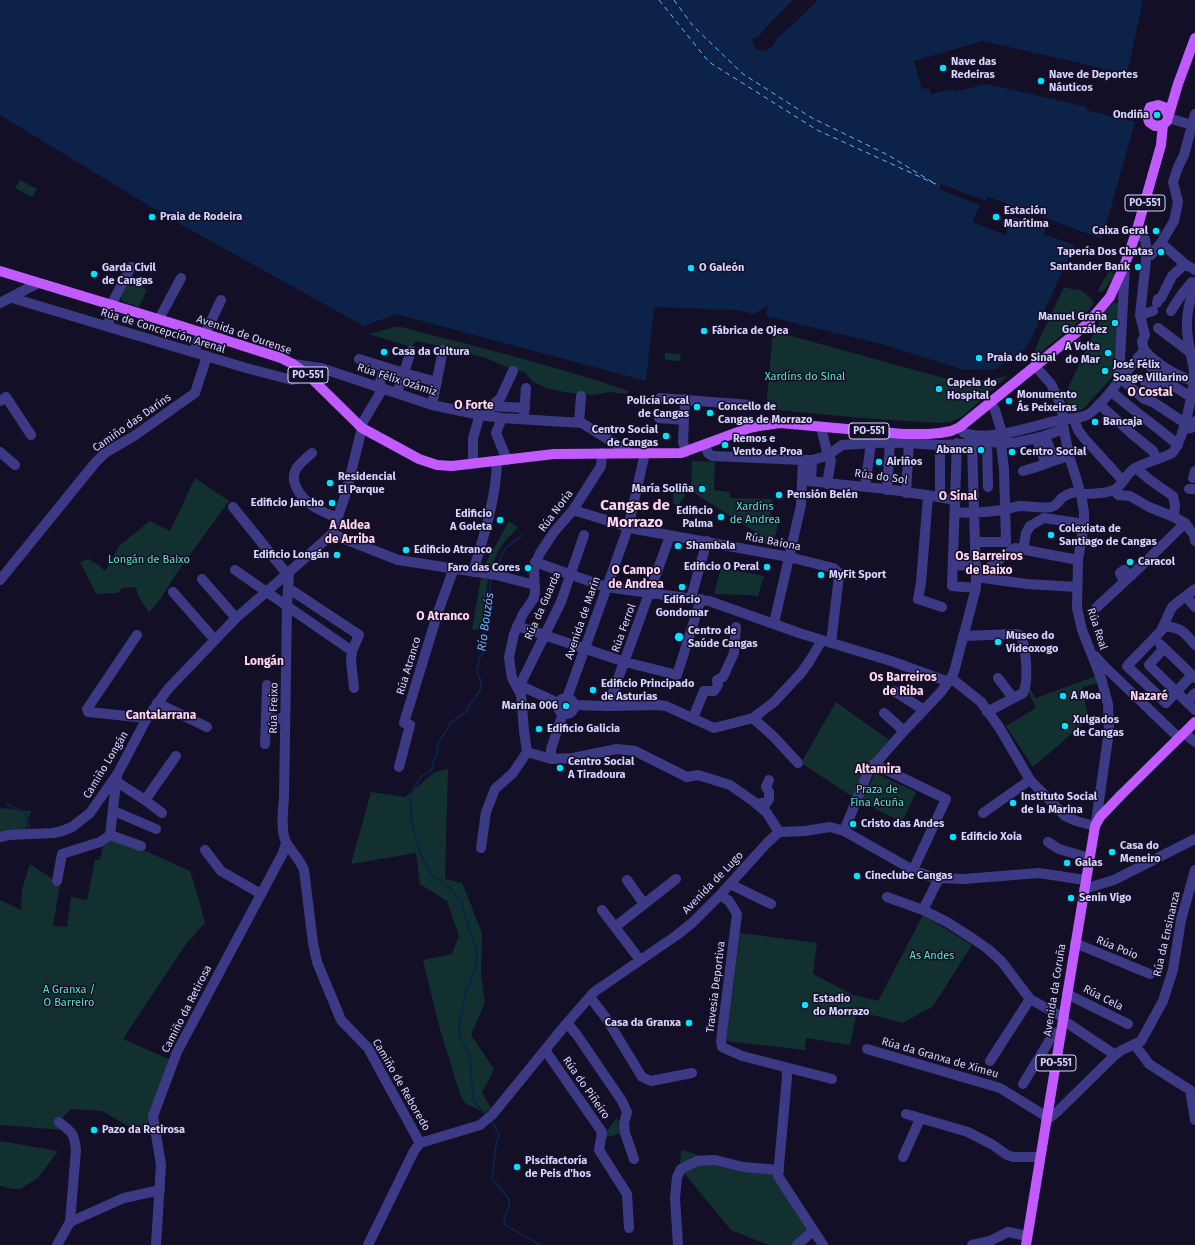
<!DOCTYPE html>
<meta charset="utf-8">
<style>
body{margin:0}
canvas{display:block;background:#130f26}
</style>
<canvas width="1195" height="1245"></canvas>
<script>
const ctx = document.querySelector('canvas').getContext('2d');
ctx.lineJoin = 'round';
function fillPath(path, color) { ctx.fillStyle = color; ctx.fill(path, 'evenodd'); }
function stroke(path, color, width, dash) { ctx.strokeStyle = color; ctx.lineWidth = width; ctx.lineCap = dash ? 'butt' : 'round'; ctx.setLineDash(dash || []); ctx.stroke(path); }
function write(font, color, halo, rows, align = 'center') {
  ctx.font = font + ' "Fira Sans",sans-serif'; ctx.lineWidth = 3; ctx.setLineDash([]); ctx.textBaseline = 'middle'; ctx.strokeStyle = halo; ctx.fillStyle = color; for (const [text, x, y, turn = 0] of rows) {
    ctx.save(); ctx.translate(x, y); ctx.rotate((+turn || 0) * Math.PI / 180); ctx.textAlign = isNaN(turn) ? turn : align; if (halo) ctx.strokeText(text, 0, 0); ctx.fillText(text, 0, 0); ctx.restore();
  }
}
const green = new Path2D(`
 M20,180l17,9 -5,8 -17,-9z
 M1110,271l4,3 -1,3 -9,14 -5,1 -1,-2 1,-2 9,-15z
 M130,281l17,9 -4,8 -4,9 -17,-6 -1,-5z
 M1064,287l11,3 4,-1 12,9 2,5 -2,4 -8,11 -52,42 8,-20z
 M1114,303h3l3,2 -5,69 -31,34 -5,3 -11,-4 -3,-13 39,-82 7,-8z
 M395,327h6c76,20 152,38 227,64l-1,3 -18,-2 -16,3 -22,-2 -23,-4 -16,-8 -7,-9 -13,-3 -26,-11 -46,-12 -24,-5 -5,6 -42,-13z
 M773,331l178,49c19,3 37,0 56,-4l-44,40 -12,6 -13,1 -76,-5 -96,-9z
 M665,353l16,1 -1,7 -15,-1z
 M692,461l23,1 -1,28 15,2 2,6 41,1 -2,21 9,1 -6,24 -14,-2 1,-8 -69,-44z
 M195,478l34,23 -53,73 -16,26 -11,12 -11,-16 -2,-9 -13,1 -6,5 -21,1 -16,-32 8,-3 10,6 7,6 15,-26 30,-24 20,10z
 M674,485l12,1 -1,10 -7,10 -5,-3z
 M509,521l9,7c-15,14 -20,20 -26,40h-9z
 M721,568l43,8 -6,20 -12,-1 -31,-1v-4z
 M481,578l7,1 -6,51 -10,-1z
 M1096,676l2,7 -16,4 7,32 -56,48 -27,-41 30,-18 -8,-17 2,-2 6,9z
 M836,702l53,38 -24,30 -12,27 -52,-34z
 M448,769l-3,110 17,4 20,50 -1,42 4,27 -14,33 23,34 -12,24 9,15 -6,5 -20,-10 -5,-9 -21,-68 -16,-66 29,-6 7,-18 -12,-35 -27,-17 -4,-31 -65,11 20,-72 34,5 30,-25z
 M877,774l39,18 -14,30 -41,-20 13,-27z
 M0,808l31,3 -7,23 -24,7z
 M110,835l80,36 9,29 6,23 -19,21 -63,95 50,22 -20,55 -13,17 -38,-22 -31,-2 -12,13 4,8 -62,-5 -1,3v-228l21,10 1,-21 8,-25 30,20 -7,42 14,1 4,-30 16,3 8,-40h5l3,-15z
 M923,915l49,30 -39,61 -30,17 -46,-12 -7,34 -44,-7 -1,12 -79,-9 14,-108 77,10 -4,31 40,21 25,6z
 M617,1117l4,16 -13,4 -6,1z
 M0,1141l58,10 -20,27 -18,11h-8l-12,-3z
 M681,1150l97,26 35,55 -16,14h-28l-38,-15 -51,-62z`);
const water = new Path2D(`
 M0,0h793l-26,26 -8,10 -7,3c3,10 4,12 14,12l7,-5 4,-8 21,-18 20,-20h325l-16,74 -144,-33 -69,20 8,28 7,-1 2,6 22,-5 2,3 31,-8 101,23 -1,3 49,12 -33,117 -114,-42 -2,4 -45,-17 -2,5 41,16 -7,17 32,12 7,-18 34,11 -2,7 31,11 -44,94 -7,11 -28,19 -32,1 -79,-25 -119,-29 2,-11 -14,9 -17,-4 -83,-3 -8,74 -250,-67 -32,12 -193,-107 -171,-104z`);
const pier = new Path2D(`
 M940,184l46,17 2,-4 114,42 -3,1 -110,-41 -1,4h-2l-44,-16 -1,1 40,15 1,2 -6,16 28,11 7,-17 2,-1 34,12 1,1 -1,6 30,12h-2l-31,-11 2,-7 -33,-11 -8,19 -32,-13 7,-17 -41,-16z`);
const stream = new Path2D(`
 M497,571c6,-23 6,-22 26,-36
 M7,804l19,10 3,15 -4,1
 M485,1114l-11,-13 -1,-3 -3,-43 -8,-14 -3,-12 7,-39 7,-15 4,-12 -1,-15 -11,-31 -3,-14 -12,-15 -18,-13 -11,-20 -9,-31 -2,-26 4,-10 8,-12 9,-5 1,-3 2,-8 3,-6 1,-11 9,-13 2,-6 18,-13 3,-7 4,-4 7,-12v-7l-4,-9 2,-13 4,-6 1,-14 7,-60
 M492,1122l7,12 -4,17 -3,28 17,20v8l-5,11 1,7 36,20`);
const ferry = new Path2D(`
 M659,0l50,62 108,68 123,56
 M674,0l19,26 50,48 69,44 76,37 46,28`);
const minor = new Path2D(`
 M1168,118l24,7
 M1136,233l9,6 2,12 -7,64 5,20 -3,6 2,9
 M1161,243l24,21 10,6
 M1147,255h4l10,-12 13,-22 4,-19 -5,-20 5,-15 6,-12 11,-41
 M12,298l234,70 46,12 17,-4
 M0,303l38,-20
 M1157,303l1,-4 3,-1 11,-22 13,-12
 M111,305l20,-38
 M1171,311l11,-17 10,-12 3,1
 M1140,315l13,-4
 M159,319l22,-41
 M107,326l8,-20
 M1158,328l33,25
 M205,334l16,-34
 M1144,350c13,14 30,25 49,31
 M194,352l7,-19
 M1138,357l28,21 -2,2 27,17
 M359,359l45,14 33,9
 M293,364l28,4 111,37 48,10 22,3 80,5 48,30
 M1035,366l16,18 8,17 5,18
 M1120,375l6,8 18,16 9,3 32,21
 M1122,377l21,-25
 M1145,382l12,5 7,-7
 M378,387l7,-20
 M1111,391c21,19 45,35 67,54
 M397,393l14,-42
 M660,398l91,7
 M685,399l-2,43 3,10
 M0,401l6,-4 25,38
 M991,403l4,7 7,23
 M1099,404l33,30 21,17 4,8
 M432,405l11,-55
 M491,406l34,2
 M524,414l2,-26
 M488,416l3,-10 9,-7 13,-28
 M502,418l-6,15 11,27
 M659,418l25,2
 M1062,419l7,37 12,38 3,18v12l-6,36 -1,48 5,22 19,48 7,26 1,27 -13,91
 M1074,419l4,11 6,8 39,43
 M579,423l2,-27
 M360,427l23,-39
 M960,427l4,6c27,9 68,-7 96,-13 9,-2 19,-1 27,-5 7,-3 30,-29 32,-36l6,-115
 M1184,429l7,-1 4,-7
 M1000,436l4,33 2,73
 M1045,436l9,24
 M1037,438l2,9 7,16
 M987,442l1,45
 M957,443l-5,143 24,2
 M705,445l3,8 4,3 91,4h9l15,-4v-4l-6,-25
 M0,452l15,13
 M312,453c-6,5 -12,10 -16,16 -3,6 -3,12 0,18 9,18 24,24 42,31
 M473,464v-26l7,-23
 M1136,468l14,12 23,16 2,9 -1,12
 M1023,471c16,-4 31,-11 46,-15
 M1193,478l2,-7
 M803,480c27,4 55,6 82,9 24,3 47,7 71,11
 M811,481l1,-21
 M827,484l4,-24 -4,-4 15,-11 48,-3 50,3 61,-3 13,1 27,-6 23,-8
 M865,487l6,-44
 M1189,489h6
 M887,490l3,-48
 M1114,490l4,5 12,1 19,11 25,10 11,6 9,12 1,6
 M906,493l3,-50
 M1081,494c9,0 29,0 36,-6 7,-6 10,-15 18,-20 7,-3 13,-6 20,-8 5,-2 12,-4 17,-7 11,-10 23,-67 22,-82 -2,-16 -8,-31 -7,-48 0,-13 4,-27 8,-39
 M928,496l-7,87 -3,16 24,8
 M940,497v-52
 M233,507l54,67
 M573,510l62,19 154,28 44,11 5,4 1,4 -8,67
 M955,512c15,2 32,0 47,-2 6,-1 11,-3 18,-4 10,0 21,3 31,1 9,-3 8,-9 14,-11 4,-3 10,-4 15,-5
 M332,534l66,26 98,15 39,10
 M975,542h31
 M1023,550l3,-17 4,-7 14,-8 40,6
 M535,562l71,25 103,14 93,33 89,27 58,21
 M953,565l23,1
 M235,570l117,81
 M473,572c11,-37 23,-72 24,-111
 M289,573l-2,33 -3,192c-1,12 -4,35 3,46 6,9 13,16 17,26l9,73 4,19 24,58 27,28 14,26 38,69
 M1131,576l-7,-6 -4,3 4,9c21,-19 41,-39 61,-59
 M976,577l39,-29 63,12
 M976,577l51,7 50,3
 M202,579l34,39
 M0,580l95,-117 10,-10 29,-17 61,-43 12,-37
 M288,588l71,47 -7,16 -1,10 3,27
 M173,592l42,48
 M1186,596l9,11
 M691,598l16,-57
 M1097,607l27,-25
 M774,623l27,-118 2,-45
 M517,626l108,36 52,13 24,-76
 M1163,626c20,2 20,5 32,19
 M137,635l-50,74 1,3 59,6
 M963,636l53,-2 4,1 2,4c4,13 7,42 1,54l-36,19
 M1160,644l35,34
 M1164,648l-15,17 46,45
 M1095,656l9,10 75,72
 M1192,675l-26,28 -39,-37 34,-35 10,-22 2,-3 22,-17
 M951,678l30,24 18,25 31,53 35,36 11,5 19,5
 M998,678l15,20
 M515,683l43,20
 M267,685l-1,33 19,1
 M520,685l41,-83 23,-67
 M894,691l30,19
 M567,698l61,-170 17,-75
 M558 706a8 8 0 1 1 16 0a8 8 0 1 1-16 0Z
 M1187,702l8,-9
 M157,703l50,24
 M573,705l35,1 50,-1 8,1 48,22 39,-10 21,-16 27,-29 8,-11 13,-22
 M608,706l62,-170
 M884,713l20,18
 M693,718l11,-27h10l4,-6 -1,-5 6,-3 11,-24 2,-26
 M753,718l21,19 24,26
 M1184,733l11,9
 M265,744l1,-26
 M527,752l-3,-21 -3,-36 -9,-17 -2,-13 -1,-8 5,-23 9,-20 11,-16 1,-6 -1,-24 6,-15 14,-21 19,-22 23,-36 5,-8 1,-13
 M527,752l24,7 22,-1 44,-9 18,2 52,26 11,-2 32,10 23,16 14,12 12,19
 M551,759v-10l12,-36
 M874,764l72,35 -33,71
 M399,767l11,-42 -6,-2 34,-111 16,-44
 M117,782l28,18 31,-44
 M145,800l17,13
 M758,805l3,-2 5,1 3,-5v-7l-3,-5 3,-7
 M114,811l42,18
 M983,813l47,-33
 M844,831l24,-59 35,-40 38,-40 10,-14 3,-6 22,-84v-11l-4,-134
 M110,835l31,11
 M0,837l9,-2 44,-2 9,-2 10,-4 18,-14 28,-40 29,-55 21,-29 68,-71 51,-44 45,-40 14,-41 16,-65
 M1048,842l11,7 30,9
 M481,848l5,-36 9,-23 18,-16 14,-21
 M205,850l16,21 40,23
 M627,880l17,24
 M57,881l5,-27 38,-12 10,-7 7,-60
 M730,884l41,20
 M1084,889l30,-9 81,-41
 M720,895l9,6 8,13 -16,127 1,6 20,9 90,23
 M887,897l36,13 24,12 25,16 16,11 14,13 28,37 34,19
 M602,910l38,50
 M923,910l16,-32
 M615,927l61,-48
 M1075,943l75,31
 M1067,994l61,30
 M590,997l16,21 36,59 9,4 41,-8
 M1063,1020l52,35
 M567,1023l10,12 45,66 5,11 -3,11 1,10 9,26
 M1135,1045l14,19 41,26
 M867,1049l133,39 47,29
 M545,1050l57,82 -3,18 28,44 2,34
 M990,1061l40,-62
 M786,1068l1,9 -9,99 45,69
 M1023,1084l31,-51 7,1
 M1190,1090l5,30
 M906,1114l62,18 25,13 14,10 6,2h27
 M1046,1121l12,-10 57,-56 7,-5 19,-9 22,-40 10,-31 8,-50 14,-50
 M59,1122c13,11 15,10 17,28l-6,72
 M903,1157l17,-38
 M57,1245l13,-23 54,-24 36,-8
 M156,1245l5,-80 -8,-49 24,-64 106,-199 3,-10
 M368,1245l46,-94 6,-8 60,-18 12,-10 75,-92 27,-31 83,-57 15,-12 28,-28 47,-52 12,-11 26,-1 25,-4 14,4 69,39 16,6 10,2 25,1 75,-6 46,7
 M678,1245l-3,-47 2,-21 4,-8 16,-8 18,-1 28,7 36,3
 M797,1245l16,-14
 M972,1245l18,-4 18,-9 19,4`);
const major = new Path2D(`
 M1168,115l-4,-8 -6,-2 -8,2 -3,8 2,7 6,4 8,-1 4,-4 11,-37 17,-46
 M0,271l181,55 100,32 12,6 16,12 53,52 57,31 18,6 15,1 102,-12 127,-1 68,-25 10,-2 21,-3 123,11h25l12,-1 11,-2 9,-4 127,-103 23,-27 15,-33 11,-31 25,-88 2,-20
 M1026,1245l69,-419 5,-9 21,-22 74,-73`);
const markers = [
 [943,68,4,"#00e5ff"],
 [1041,81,4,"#00e5ff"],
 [1157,115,4,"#00e5ff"],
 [152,217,4,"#00e5ff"],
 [996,217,4,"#00e5ff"],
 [1156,231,4,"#00e5ff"],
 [1161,252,4,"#00e5ff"],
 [1138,267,4,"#00e5ff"],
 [691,268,4,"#00e5ff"],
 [94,274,4,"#00e5ff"],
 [1115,323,4,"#00e5ff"],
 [704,331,4,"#00e5ff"],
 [384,352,4,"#00e5ff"],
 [1108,353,4,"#00e5ff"],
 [979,358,4,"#00e5ff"],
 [1105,371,4,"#00e5ff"],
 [939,389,4,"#00e5ff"],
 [1009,401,4,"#00e5ff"],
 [697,407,4,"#00e5ff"],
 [710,413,4,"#00e5ff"],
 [1095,422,4,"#00e5ff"],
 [666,436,4,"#00e5ff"],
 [725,445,4,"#00e5ff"],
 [981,450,4,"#00e5ff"],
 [1012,452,4,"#00e5ff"],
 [879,462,4,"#00e5ff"],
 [330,483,4,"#00e5ff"],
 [702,489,4,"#00e5ff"],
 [779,495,4,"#00e5ff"],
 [332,503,4,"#00e5ff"],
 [721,517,4,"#00e5ff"],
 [500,520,4,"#00e5ff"],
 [1051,535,4,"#00e5ff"],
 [678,546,4,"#00e5ff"],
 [406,550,4,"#00e5ff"],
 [337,555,4,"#00e5ff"],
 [1130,562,4,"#00e5ff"],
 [767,567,4,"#00e5ff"],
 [528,568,4,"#00e5ff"],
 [821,575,4,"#00e5ff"],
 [682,587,4,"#00e5ff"],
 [679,637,5,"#00e5ff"],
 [998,642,4,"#00e5ff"],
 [593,690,4,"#00e5ff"],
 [1063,696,4,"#00e5ff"],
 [566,706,4,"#00e5ff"],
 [1065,726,4,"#00e5ff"],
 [539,729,4,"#00e5ff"],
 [560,768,4,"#00e5ff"],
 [1013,803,4,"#00e5ff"],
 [853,824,4,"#00e5ff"],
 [953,837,4,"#00e5ff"],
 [1112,852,4,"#00e5ff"],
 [1067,863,4,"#00e5ff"],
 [857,876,4,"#00e5ff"],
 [1071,898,4,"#00e5ff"],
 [805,1005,4,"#00e5ff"],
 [689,1023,4,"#00e5ff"],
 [94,1130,4,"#00e5ff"],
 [517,1167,4,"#00e5ff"]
];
const shields = [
 [1145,203,40],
 [308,375,40],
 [869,431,40],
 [1056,1063,40]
];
const shieldNames = [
 ["PO-551",1145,203],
 ["PO-551",308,375],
 ["PO-551",869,431],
 ["PO-551",1056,1063]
];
const poiNames = [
 ["Nave das",951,62],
 ["Redeiras",951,75],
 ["Nave de Deportes",1049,75],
 ["Náuticos",1049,88],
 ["Ondiña",1149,115,"right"],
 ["Estación",1004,211],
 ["Marítima",1004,224],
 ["Praia de Rodeira",160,217],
 ["Caixa Geral",1148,231,"right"],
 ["Tapería Dos Chatas",1153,252,"right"],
 ["Santander Bank",1130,267,"right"],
 ["Garda Civil",102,268],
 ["de Cangas",102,281],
 ["O Galeón",699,268],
 ["Manuel Graña",1107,317,"right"],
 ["González",1107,330,"right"],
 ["Fábrica de Ojea",712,331],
 ["A Volta",1100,347,"right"],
 ["do Mar",1100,360,"right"],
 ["Casa da Cultura",392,352],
 ["Praia do Sinal",987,358],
 ["José Félix",1113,365],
 ["Soage Villarino",1113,378],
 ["Capela do",947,383],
 ["Hospital",947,396],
 ["Monumento",1017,395],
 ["Ás Peixeiras",1017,408],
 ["Policía Local",689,401,"right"],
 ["de Cangas",689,414,"right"],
 ["Concello de",718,407],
 ["Cangas de Morrazo",718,420],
 ["Bancaja",1103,422],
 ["Centro Social",658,430,"right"],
 ["de Cangas",658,443,"right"],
 ["Remos e",733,439],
 ["Vento de Proa",733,452],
 ["Abanca",973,450,"right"],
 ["Centro Social",1020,452],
 ["Airiños",887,462],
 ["Residencial",338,477],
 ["El Parque",338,490],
 ["María Soliña",694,489,"right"],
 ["Pensión Belén",787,495],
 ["Edificio Jancho",324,503,"right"],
 ["Edificio",713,511,"right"],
 ["Palma",713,524,"right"],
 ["Edificio",492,514,"right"],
 ["A Goleta",492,527,"right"],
 ["Colexiata de",1059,529],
 ["Santiago de Cangas",1059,542],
 ["Shambala",686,546],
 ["Edificio Atranco",414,550],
 ["Edificio Longán",329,555,"right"],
 ["Caracol",1138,562],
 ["Edificio O Peral",759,567,"right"],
 ["Faro das Cores",520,568,"right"],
 ["MyFit Sport",829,575],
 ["Edificio",682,600,"center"],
 ["Gondomar",682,613,"center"],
 ["Centro de",688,631],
 ["Saúde Cangas",688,644],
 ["Museo do",1006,636],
 ["Videoxogo",1006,649],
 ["Edificio Principado",601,684],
 ["de Asturias",601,697],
 ["A Moa",1071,696],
 ["Marina 006",558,706,"right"],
 ["Xulgados",1073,720],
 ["de Cangas",1073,733],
 ["Edificio Galicia",547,729],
 ["Centro Social",568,762],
 ["A Tiradoura",568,775],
 ["Instituto Social",1021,797],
 ["de la Marina",1021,810],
 ["Cristo das Andes",861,824],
 ["Edificio Xoia",961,837],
 ["Casa do",1120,846],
 ["Meneiro",1120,859],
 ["Galas",1075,863],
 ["Cineclube Cangas",865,876],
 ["Senin Vigo",1079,898],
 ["Estadio",813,999],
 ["do Morrazo",813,1012],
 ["Casa da Granxa",681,1023,"right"],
 ["Pazo da Retirosa",102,1130],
 ["Piscifactoría",525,1161],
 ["de Peis d'hos",525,1174]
];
const streetNames = [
 ["Rúa de Concepción Arenal",163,331,17],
 ["Avenida de Ourense",244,335,19],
 ["Rúa Félix Ozámiz",397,380,18],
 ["Camiño das Daríns",132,423,-35],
 ["Rúa do Sol",881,477,8],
 ["Rúa Noria",556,511,-53],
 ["Rúa Baiona",773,542,11],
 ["Rúa da Guarda",543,606,-66],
 ["Avenida de Marín",583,618,-71],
 ["Rúa Ferrol",624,628,-70],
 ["Rúa Real",1097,629,72],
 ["Rúa Atranco",409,666,-73],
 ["Rúa Freixo",274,708,-89],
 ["Camiño Longán",106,765,-59],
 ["Avenida de Lugo",713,883,-46],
 ["Rúa da Ensinanza",1167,934,-77],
 ["Rúa Poio",1117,948,22],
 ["Travesía Deportiva",716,987,-83],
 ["Avenida da Coruña",1055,990,-81],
 ["Rúa Cela",1103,998,27],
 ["Camiño da Retirosa",187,1009,-63],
 ["Rúa da Granxa de Ximeu",940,1058,16],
 ["Camiño de Reboredo",401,1085,60],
 ["Rúa do Piñeiro",586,1088,55]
];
const parkNames = [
 ["Xardíns do Sinal",805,377],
 ["Xardíns",755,507],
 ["de Andrea",755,520],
 ["Longán de Baixo",149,560],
 ["Praza de",877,790],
 ["Fina Acuña",877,803],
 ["As Andes",932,956],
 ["A Granxa /",69,990],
 ["O Barreiro",69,1003]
];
const neighbourhoodNames = [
 ["O Costal",1150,393],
 ["O Forte",474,406],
 ["O Sinal",958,497],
 ["A Aldea",350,526],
 ["de Arriba",350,540],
 ["Os Barreiros",989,557],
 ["de Baixo",989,571],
 ["O Campo",636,571],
 ["de Andrea",636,585],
 ["O Atranco",443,617],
 ["Longán",264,662],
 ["Os Barreiros",903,678],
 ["de Riba",903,692],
 ["Nazaré",1149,697],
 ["Cantalarrana",161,716],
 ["Altamira",878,770]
];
const waterNames = [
 ["Río Bouzós",486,622,-82]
];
const districtNames = [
 ["Cangas de",635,506],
 ["Morrazo",635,523]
];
fillPath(green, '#12302f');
fillPath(water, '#0c2248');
fillPath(pier, '#130f26');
stroke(stream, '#0c2248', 2);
stroke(ferry, '#62b6ff', 1, [5, 4]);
stroke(minor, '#3d3a85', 10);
stroke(major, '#c25bff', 10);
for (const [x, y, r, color] of markers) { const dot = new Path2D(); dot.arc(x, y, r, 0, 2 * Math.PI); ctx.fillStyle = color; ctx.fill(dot); stroke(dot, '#130f26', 1.5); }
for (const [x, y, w] of shields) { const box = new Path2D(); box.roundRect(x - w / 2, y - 8, w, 16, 3); ctx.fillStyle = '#130f26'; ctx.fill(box); stroke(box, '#d9d4ff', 1); }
write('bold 10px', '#d9d4ff', null, shieldNames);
write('bold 11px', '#d9d4ff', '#130f26', poiNames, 'left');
write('11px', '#d9d4ff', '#130f26', streetNames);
write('11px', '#5fe0c0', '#130f26', parkNames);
write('bold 12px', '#ffd6f0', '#130f26', neighbourhoodNames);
write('italic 12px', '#62b6ff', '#130f26', waterNames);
write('bold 15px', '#ffd6f0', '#130f26', districtNames);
</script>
